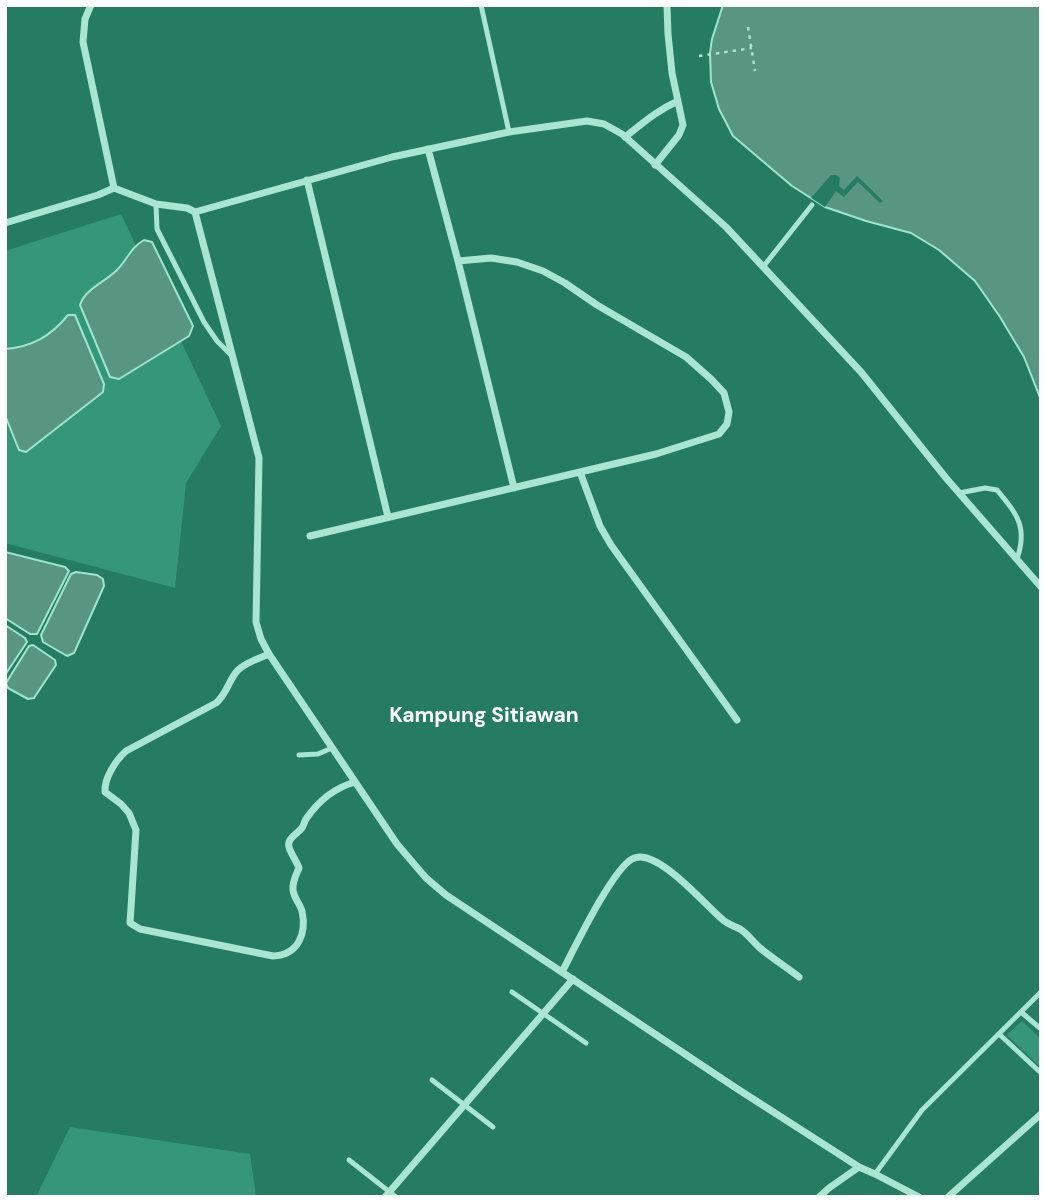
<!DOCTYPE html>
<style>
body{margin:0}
#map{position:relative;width:1046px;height:1202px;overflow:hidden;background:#257c60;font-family:"DM Sans",sans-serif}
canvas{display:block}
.frame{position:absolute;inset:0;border:7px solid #fff;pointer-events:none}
</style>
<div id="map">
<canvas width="1046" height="1202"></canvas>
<div class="frame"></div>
</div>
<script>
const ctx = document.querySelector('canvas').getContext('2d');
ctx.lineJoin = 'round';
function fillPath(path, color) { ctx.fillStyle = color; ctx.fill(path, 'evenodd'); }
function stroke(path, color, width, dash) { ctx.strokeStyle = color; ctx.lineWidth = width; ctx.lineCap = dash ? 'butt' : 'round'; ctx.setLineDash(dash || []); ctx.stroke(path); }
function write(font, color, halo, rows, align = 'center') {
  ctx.font = font + ' "DM Sans",sans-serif'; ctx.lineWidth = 7; ctx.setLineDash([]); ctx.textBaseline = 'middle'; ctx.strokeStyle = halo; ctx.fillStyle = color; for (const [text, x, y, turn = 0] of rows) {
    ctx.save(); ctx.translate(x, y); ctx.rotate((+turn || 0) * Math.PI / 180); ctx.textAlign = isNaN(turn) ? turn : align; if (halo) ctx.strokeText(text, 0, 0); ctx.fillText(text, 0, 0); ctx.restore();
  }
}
const green = new Path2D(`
 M121,214l100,212 -35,57 -11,105 -170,-45v-292z
 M1022,1021l19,18v29l-34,-33z
 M70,1127l180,27 6,43h-220z`);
const water = new Path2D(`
 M723,5h318v395l-17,-43 -24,-40 -25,-36 -36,-31 -28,-17 -45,-12 -41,-14 -33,-21 -59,-50 -14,-27 -8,-27 -1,-29 2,-14z
 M144,240l8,2 41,84 -4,10 -70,43 -9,-2 -30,-72c5,-16 25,-23 37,-35 11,-11 13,-22 27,-30z
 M68,315h7l29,69 -1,8 -77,60 -7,-2 -14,-35v-66c27,-2 46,-13 63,-34z
 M5,552l60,15 4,4 -32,63h-7l-25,-16z
 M76,572l21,3 6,4 1,7 -30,67 -7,3 -24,-14 -2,-7 30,-61z
 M5,625l20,13 2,4 -22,33z
 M33,645l22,15 1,5 -22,33 -6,1 -20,-11 -2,-5 23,-37z`);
const pier = new Path2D(`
 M831,175h5l4,3 -1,8 5,4 13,-14 26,25 -3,2 -22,-21 -14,15 -8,-6 -11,16 -14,-9z`);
const path = new Path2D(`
 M748,27l7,44
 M699,56l53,-8`);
const service = new Path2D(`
 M481,5l28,127
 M156,204l1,25 47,93 13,19 13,13
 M763,267l49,-62
 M959,493l26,-5 12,2c20,24 31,37 20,69
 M299,755l19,-1 14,-6
 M512,992l74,51
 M1021,1012l20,17
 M999,1034l42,39
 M432,1080l61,47
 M349,1160l47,37
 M875,1174l47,-64 119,-118`);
const minor = new Path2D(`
 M91,5l-6,14 -2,23 31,146
 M625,137c18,-14 31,-26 53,-36
 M428,149l30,112 56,227
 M655,165l24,-30 4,-10 -11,-52 -4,-39 -1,-29
 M307,180l81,337
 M195,212l197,-55 117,-25 78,-11 17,3 18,10 104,93 135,145 85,106 95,109
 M5,223l93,-28 16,-7 42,16 31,4 8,4 64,246 -3,164 5,17 8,15 128,190 29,34 20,17 290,193 123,79 16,7 44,23
 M580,472l20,54 11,19 126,175
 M310,536l346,-82 63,-20 8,-10 2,-12 -5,-19 -13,-14 -25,-22 -89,-52 -32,-22 -22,-12 -26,-9 -26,-4 -33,3
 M269,654c-9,4 -23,8 -31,16 -9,9 -11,24 -22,33l-90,48c-10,9 -22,27 -21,41l16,12 8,9 7,17 -6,93 10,6 133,27c25,-1 34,-22 29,-45 -2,-7 -8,-13 -9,-21 -1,-8 3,-15 6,-22 -2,-6 -9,-16 -10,-21 -2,-9 8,-13 12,-18 3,-3 3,-7 5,-10 13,-19 28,-31 49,-37
 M562,972c12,-23 50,-102 70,-113 23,-14 73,46 90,60 5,5 12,7 18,10 8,5 13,13 20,19 12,10 26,19 39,29
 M385,1197l188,-218
 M819,1197l10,-9 30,-21
 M948,1197l93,-83`);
const neighbourhoodNames = [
 ["Kampung Sitiawan",484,716]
];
fillPath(green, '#369778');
fillPath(water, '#589682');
stroke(water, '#9ee5cd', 2);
fillPath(pier, '#257c60');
stroke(path, '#a9e5d1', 2.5, [3.5, 5]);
stroke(service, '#a9e5d1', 5);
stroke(minor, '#a9e5d1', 7);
write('bold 21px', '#fff', '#257c60', neighbourhoodNames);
</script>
